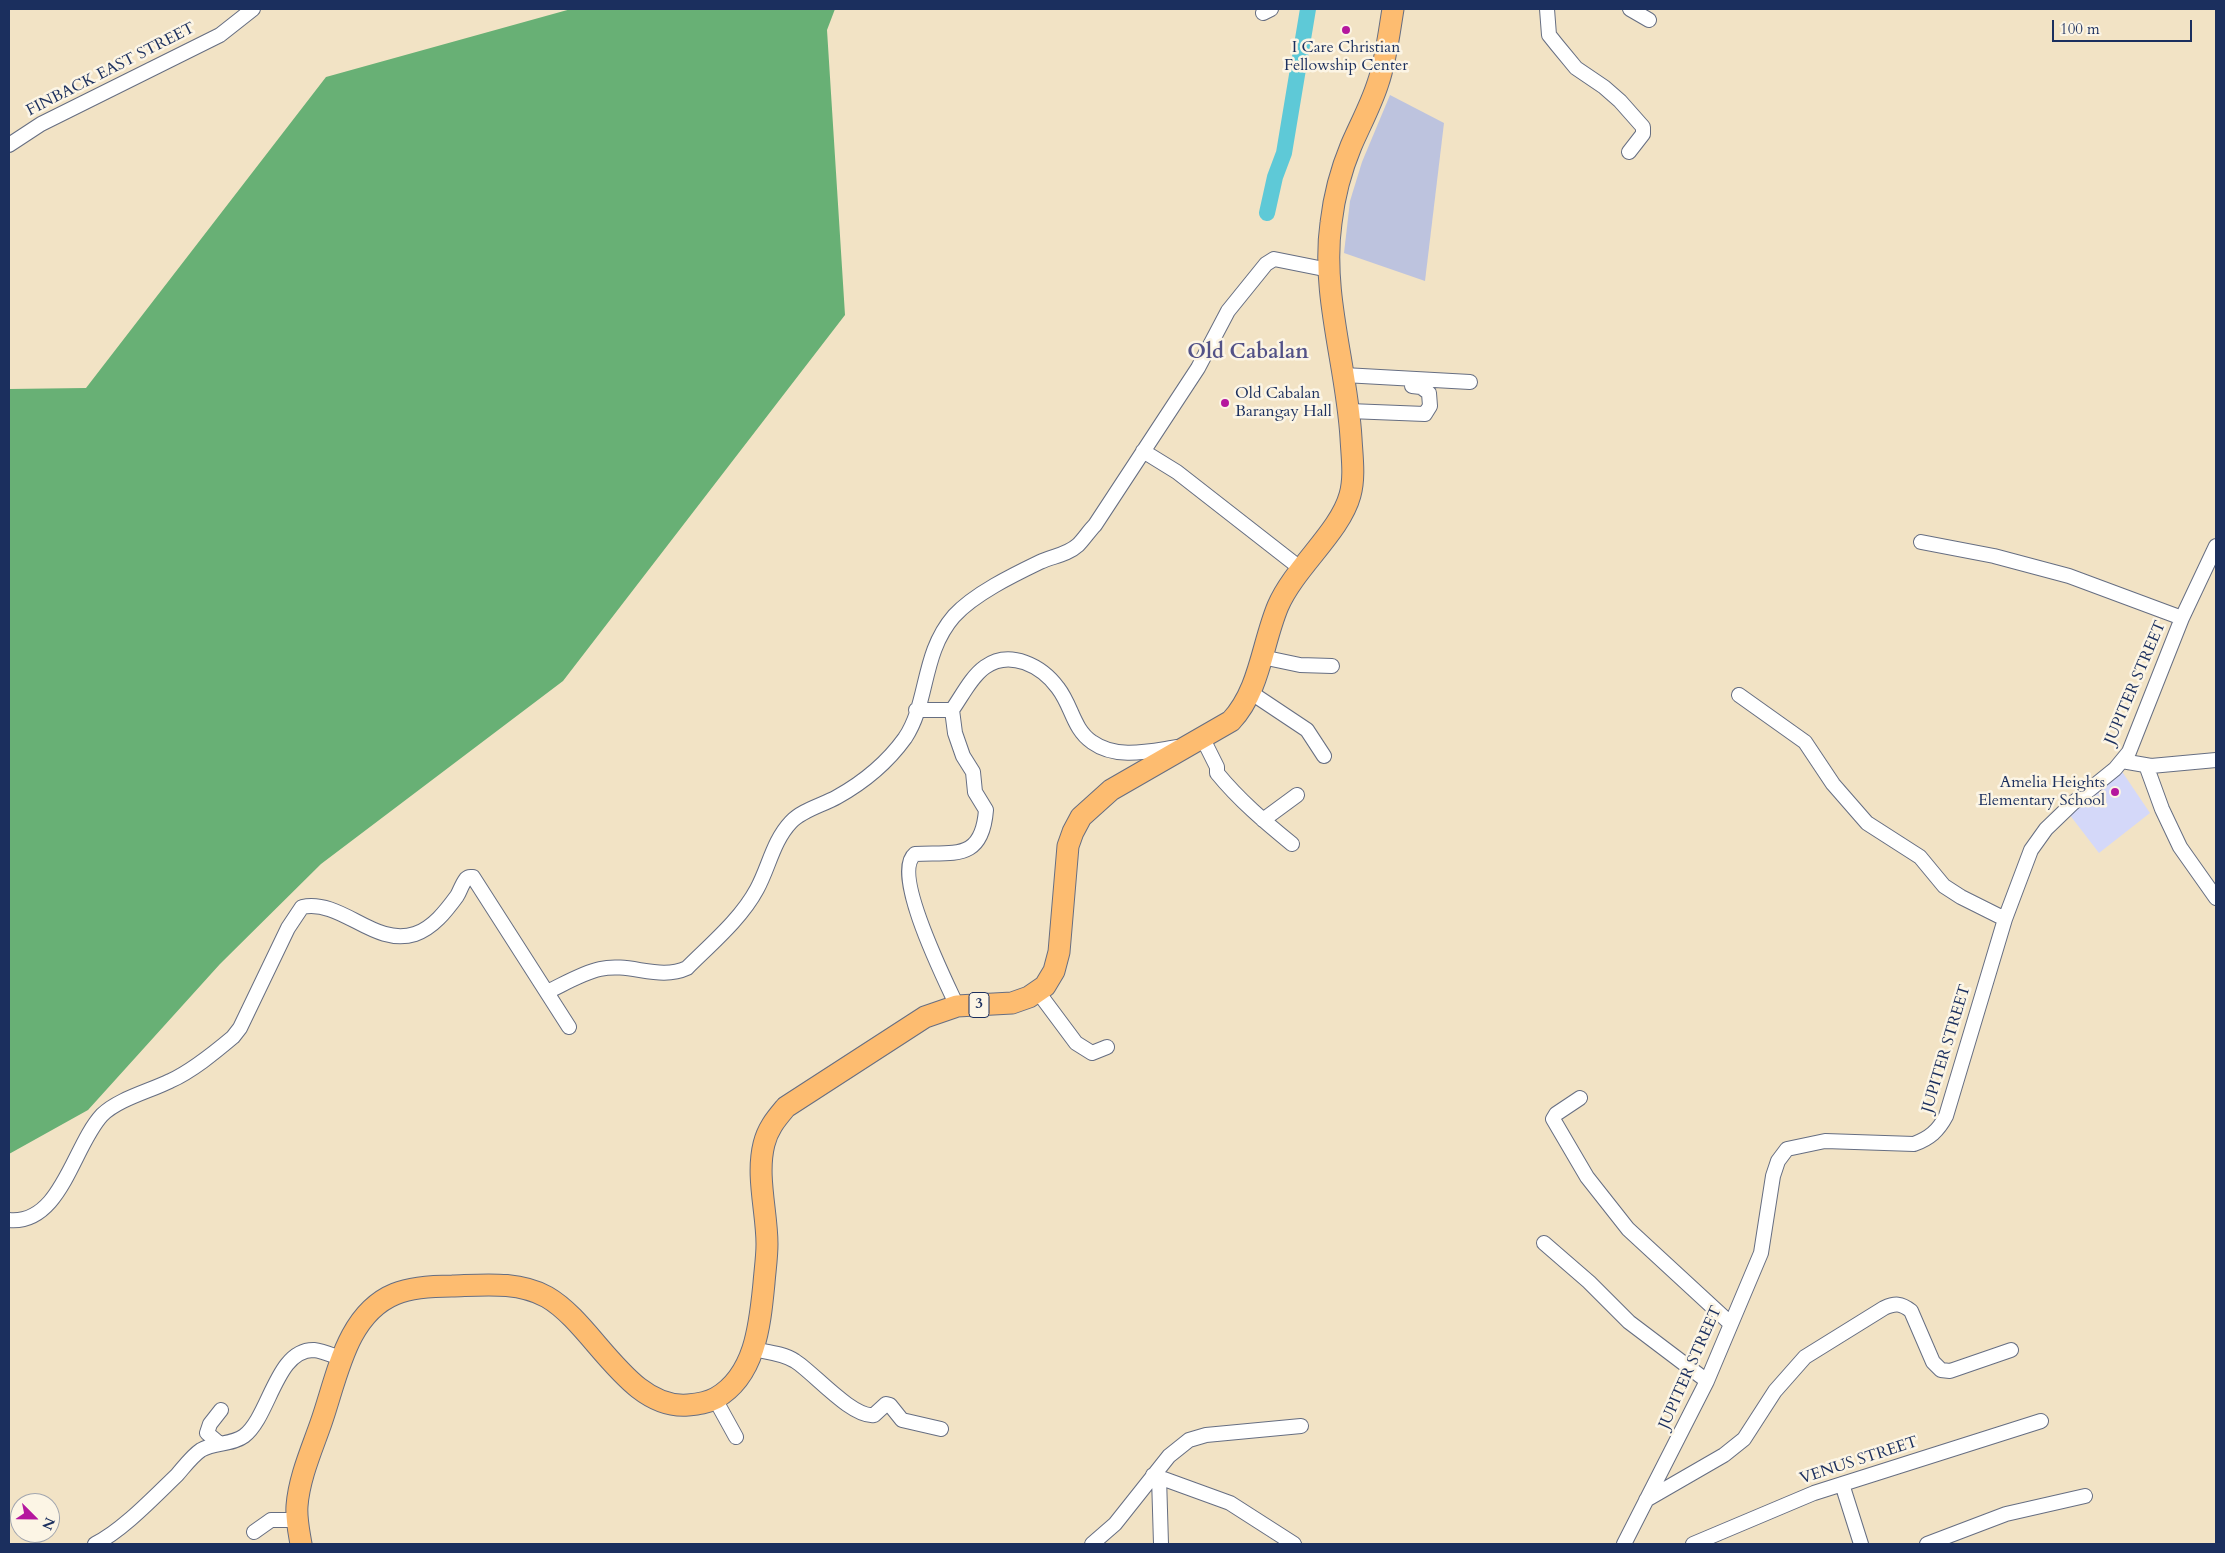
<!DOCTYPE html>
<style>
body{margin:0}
#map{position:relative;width:2225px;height:1553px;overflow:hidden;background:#f2e3c5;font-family:Cardo,serif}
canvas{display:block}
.frame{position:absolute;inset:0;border:10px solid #1b2f5e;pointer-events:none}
.north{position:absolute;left:10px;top:1493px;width:50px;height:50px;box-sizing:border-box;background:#fcf5e5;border:1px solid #a2a6af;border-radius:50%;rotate:113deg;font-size:14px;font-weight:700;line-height:20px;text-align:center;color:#1b2f5e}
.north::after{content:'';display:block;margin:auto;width:18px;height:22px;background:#b5179e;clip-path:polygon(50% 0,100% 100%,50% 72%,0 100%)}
.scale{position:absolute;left:2052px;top:20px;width:140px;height:22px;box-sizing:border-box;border:2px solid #1b2f5e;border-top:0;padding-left:6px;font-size:15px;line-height:18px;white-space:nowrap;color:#1b2f5e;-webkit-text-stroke:4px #fcf5e5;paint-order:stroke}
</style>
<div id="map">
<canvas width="2225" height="1553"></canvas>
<div class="frame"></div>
<div class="north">N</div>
<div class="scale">100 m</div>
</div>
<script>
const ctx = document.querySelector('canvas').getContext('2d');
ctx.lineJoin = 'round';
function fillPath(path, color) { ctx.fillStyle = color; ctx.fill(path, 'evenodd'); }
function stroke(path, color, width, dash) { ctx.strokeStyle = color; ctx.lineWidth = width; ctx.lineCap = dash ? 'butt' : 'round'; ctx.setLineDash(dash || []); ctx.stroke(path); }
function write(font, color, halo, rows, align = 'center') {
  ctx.font = font + ' Cardo,serif'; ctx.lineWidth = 5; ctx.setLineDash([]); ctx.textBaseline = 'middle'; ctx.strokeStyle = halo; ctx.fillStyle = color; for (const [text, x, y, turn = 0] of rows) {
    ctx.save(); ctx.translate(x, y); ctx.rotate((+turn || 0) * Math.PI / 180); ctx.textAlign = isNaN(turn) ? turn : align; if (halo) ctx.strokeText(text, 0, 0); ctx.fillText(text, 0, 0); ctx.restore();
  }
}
const built = new Path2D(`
 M2121,770l29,43 -51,40 -30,-39z`);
const industrial = new Path2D(`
 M1390,95l54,28 -19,158 -81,-28 6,-52 12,-39z`);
const forest = new Path2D(`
 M571,9h264l-8,21 18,285 -282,366 -242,183 -101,100 -132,146 -79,44v-765l77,-1 240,-311z`);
const river = new Path2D(`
 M1267,213l8,-36 9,-24 24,-144`);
const minor = new Path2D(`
 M1547,9l2,26 8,10 19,23 28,19 16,14 23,26v7l-14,18
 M1630,9l19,11
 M1263,13l8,-4
 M9,145l32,-21 179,-89 33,-26
 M1344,375l126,7
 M1349,411l76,3 5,-8 -1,-13 -8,-6 -9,-1
 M1143,451l34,21 123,96
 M1921,542l73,14 75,20 113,42
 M1262,657l38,8 32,1
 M1250,692l57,38 17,26
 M1739,695l66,47 28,42 34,39 53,34 24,29 17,11 44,22
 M916,710h36
 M1202,737l15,30v6c22,27 48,49 75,71
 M2122,761l29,5 65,-6
 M2146,765l16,44 18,38 36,51
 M1263,820l34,-25
 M547,992c17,-8 35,-19 53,-23 30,-7 59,12 87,-1 24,-24 54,-49 70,-79 12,-22 16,-48 34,-67 11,-12 32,-17 46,-25 27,-15 50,-34 68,-59 24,-36 16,-84 49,-122 20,-22 59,-41 86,-54 13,-6 27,-7 38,-17 6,-6 11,-14 17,-20l103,-157 30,-57 38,-47 8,-5 55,11
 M1038,992l38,51 16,10 15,-6
 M957,1006c-11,-24 -66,-133 -42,-152 40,-2 67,7 71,-44l-11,-18 -2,-20 -10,-16 -8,-23 -3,-23c10,-14 19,-33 33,-43 25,-18 57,-1 73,21 14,18 15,41 34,54 25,18 58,9 86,5
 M1580,1098l-24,16 -3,5 34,58 41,52 103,95
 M9,1220c52,5 64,-74 93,-105 16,-16 48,-24 68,-34 22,-10 44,-28 63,-44l7,-9 48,-100 14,-21c41,-8 71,40 113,27 18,-6 31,-23 42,-38 3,-5 5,-12 9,-17 3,-3 3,-2 7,-2l96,150
 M1544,1243l45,39 40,40 78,59
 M753,1349c13,3 30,4 42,12 18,11 57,57 79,54l12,-11 4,1 12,15 39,9
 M715,1399l21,38
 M220,1444l-13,-11 3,-9 11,-14
 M1153,1475l77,28 64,41
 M1159,1477l2,67
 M1842,1484l19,60
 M1646,1500l78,-45 20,-16 31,-48 30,-34 79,-49c11,-5 17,-5 27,3l22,51 8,8 9,1 61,-21
 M254,1532l17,-12h26
 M95,1544c27,-13 60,-48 82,-69 7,-8 15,-19 24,-25 13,-8 31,-5 43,-14 26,-20 32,-87 70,-86 9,1 20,6 29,9
 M1092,1544l23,-20 54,-68 20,-16 17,-5 95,-9
 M1624,1544l83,-163 54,-128 12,-77 5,-15 9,-12 38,-8 89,3c16,-6 24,-13 32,-28l59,-197 26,-69 15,-21 27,-26 42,-34 14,-17 53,-134 34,-72
 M1693,1544l121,-51 227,-72
 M1927,1544l79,-30 79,-18`);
const highway = new Path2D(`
 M301,1544c-2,-12 -5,-25 -4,-38 2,-28 15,-57 24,-83 16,-45 25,-109 74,-129 17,-7 39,-8 57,-8 32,-1 66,-5 95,11 47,27 81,113 141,108 10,-1 19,-2 28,-7 40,-23 44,-75 48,-115 1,-13 3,-26 3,-39 0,-32 -11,-68 -3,-100 4,-16 12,-25 22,-37l139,-90 32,-11 55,-3 17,-6 16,-11 9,-15 5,-19 9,-106 5,-14 8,-15 30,-27 120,-69c29,-31 31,-77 47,-115 17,-39 62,-74 72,-111 5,-18 2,-38 1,-57 -4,-71 -30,-144 -20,-215 3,-26 10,-53 20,-77 9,-21 20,-41 27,-63 8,-23 11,-50 15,-74`);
const markers = [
 [1346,30,5,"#b5179e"],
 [1225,403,5,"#b5179e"],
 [2115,792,5,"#b5179e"]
];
const shields = [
 [979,1005,20]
];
const shieldNames = [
 ["3",979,1005]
];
const poiNames = [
 ["I Care Christian",1346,48],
 ["Fellowship Center",1346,66],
 ["Old Cabalan",1235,394,"left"],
 ["Barangay Hall",1235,412,"left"],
 ["Amelia Heights",2105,783,"right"],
 ["Elementary School",2105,801,"right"]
];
const streetNames = [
 ["FINBACK EAST STREET",111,70,-27],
 ["JUPITER STREET",2136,683,-67],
 ["JUPITER STREET",1947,1049,-73],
 ["JUPITER STREET",1691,1368,-66],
 ["VENUS STREET",1859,1461,-18]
];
const districtNames = [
 ["Old Cabalan",1248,353]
];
fillPath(built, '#d4d8f9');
fillPath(industrial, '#bdc3de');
fillPath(forest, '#68b075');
stroke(river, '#5ec9d7', 16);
stroke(minor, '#666e82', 16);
stroke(highway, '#666e82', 23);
stroke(minor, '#fff', 14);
stroke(highway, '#fdbc70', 21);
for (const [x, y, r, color] of markers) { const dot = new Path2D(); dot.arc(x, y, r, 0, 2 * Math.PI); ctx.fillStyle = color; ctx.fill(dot); stroke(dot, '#fcf5e5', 2); }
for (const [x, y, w] of shields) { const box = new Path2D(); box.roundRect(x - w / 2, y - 12.5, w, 25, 4); ctx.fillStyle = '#fcf5e5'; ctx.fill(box); stroke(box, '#1b2f5e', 1); }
write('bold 15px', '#1b2f5e', null, shieldNames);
write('16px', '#1b2f5e', '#fcf5e5', poiNames);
write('16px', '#1b2f5e', '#fcf5e5', streetNames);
write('bold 21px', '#535287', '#fcf5e5', districtNames);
</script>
